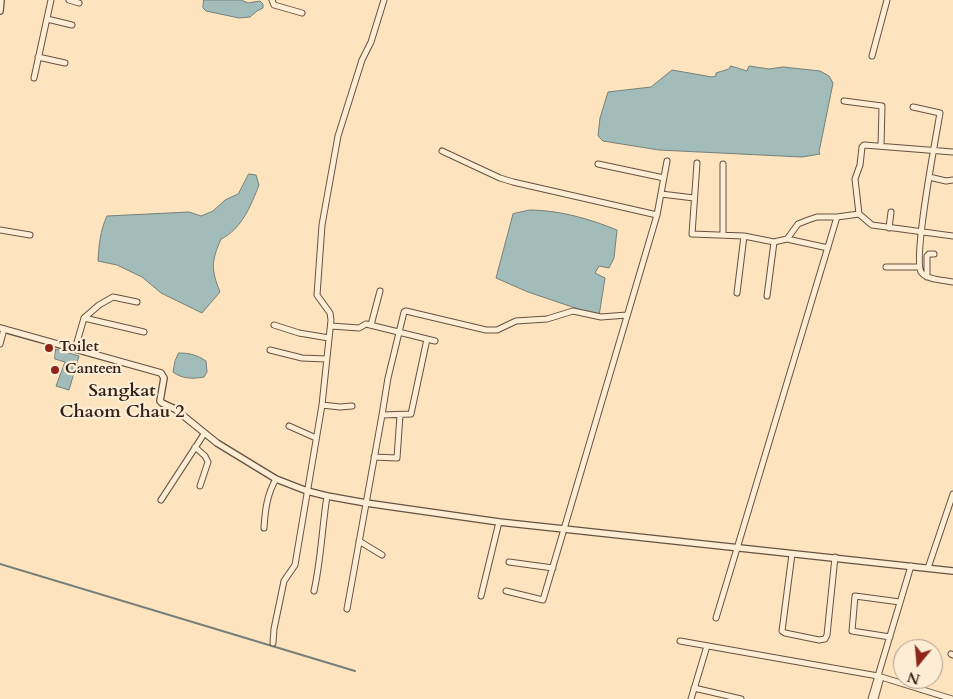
<!DOCTYPE html>
<style>
body{margin:0}
#map{position:relative;width:953px;height:699px;overflow:hidden;background:#fde3be;font-family:Cardo,serif}
canvas{display:block}
.north{position:absolute;left:893px;top:639px;width:50px;height:50px;box-sizing:border-box;background:#feedd5;border:1px solid #ac9c8a;border-radius:50%;rotate:197deg;font-size:14px;font-weight:700;line-height:20px;text-align:center;color:#322219}
.north::after{content:'';display:block;margin:auto;width:18px;height:22px;background:#8f2418;clip-path:polygon(50% 0,100% 100%,50% 72%,0 100%)}
</style>
<div id="map">
<canvas width="953" height="699"></canvas>
<div class="north">N</div>
</div>
<script>
const ctx = document.querySelector('canvas').getContext('2d');
ctx.lineJoin = 'round';
function fillPath(path, color) { ctx.fillStyle = color; ctx.fill(path, 'evenodd'); }
function stroke(path, color, width, dash) { ctx.strokeStyle = color; ctx.lineWidth = width; ctx.lineCap = dash ? 'butt' : 'round'; ctx.setLineDash(dash || []); ctx.stroke(path); }
function write(font, color, halo, rows, align = 'center') {
  ctx.font = font + ' Cardo,serif'; ctx.lineWidth = 4.5; ctx.setLineDash([]); ctx.textBaseline = 'middle'; ctx.strokeStyle = halo; ctx.fillStyle = color; for (const [text, x, y, turn = 0] of rows) {
    ctx.save(); ctx.translate(x, y); ctx.rotate((+turn || 0) * Math.PI / 180); ctx.textAlign = isNaN(turn) ? turn : align; if (halo) ctx.strokeText(text, 0, 0); ctx.fillText(text, 0, 0); ctx.restore();
  }
}
const water = new Path2D(`
 M204,0h37l7,3 12,-2 3,3v4l-6,3 -7,6 -11,1 -33,-7 -3,-3z
 M731,66l16,5 2,-5 20,3 14,-2 37,4 9,5 4,7 -14,69 1,2 -18,3 -143,-7 -56,-9 -5,-5 2,-18 8,-26 43,-5 21,-17 40,7 4,-1v-3l13,-4z
 M249,174l7,1 3,10c-8,20 -17,44 -38,54 -10,23 -10,30 -1,53l-18,21 -41,-20 -19,-16 -25,-12 -19,-4c1,-16 2,-30 9,-45l82,-4 12,4 12,-5 12,-11 13,-6z
 M530,210c29,0 60,9 87,20l-3,28 -5,10 -10,-2 -4,7 10,5 -6,38 -71,-24 -32,-14 17,-64z
 M56,349l23,7 -10,34 -13,-4 9,-24 -10,-3z
 M179,353c11,0 18,2 27,8l1,11 -3,5c-11,2 -22,2 -31,-5l2,-11z`);
const stream = new Path2D(`
 M0,564l355,107`);
const minor = new Path2D(`
 M69,0l10,3
 M272,0l2,5 28,8
 M47,19l25,6
 M872,56l15,-56
 M38,57l27,6
 M34,78l17,-78
 M844,101l38,5 -1,40
 M913,107l27,6c-4,24 -27,144 -19,159 5,8 23,8 32,10
 M442,151l58,27 13,4 144,33
 M953,152l-89,-7 -2,2 -2,18 -5,14 4,35 13,11 81,11
 M697,163l-5,71 52,2 30,6 13,-3 11,-15 10,-4 9,-3h20
 M598,164l66,14
 M723,164v71
 M929,177l17,4 7,-1
 M661,194l33,4
 M889,228l2,-16
 M0,230l30,5
 M787,239l41,9
 M886,267h33
 M927,277v-21l2,-2h5
 M737,293l7,-57
 M767,296l7,-54
 M84,318l60,14
 M274,325l25,8 30,5
 M371,325l9,-34
 M331,326l28,2 7,-4 69,17
 M0,344l4,-15
 M75,349l9,-31 15,-13 14,-8 24,5
 M270,350l32,8 24,1
 M322,405l18,2 12,-1
 M382,415l6,-37 16,-66 2,-1 80,19h11l19,-9 31,-2 26,-8 28,6 26,-2
 M289,426l27,12
 M195,447l10,9 3,6 -8,24
 M374,457l23,1 3,-43
 M161,500l43,-66
 M264,528c1,-17 3,-34 12,-49
 M359,541l23,14
 M792,554l-10,77 3,2 34,7 6,-1 2,-4 8,-78
 M509,562l44,6
 M928,568l25,-74
 M314,591c7,-31 8,-63 13,-95
 M506,591l37,9 114,-385 10,-54
 M481,596l18,-74
 M347,609l35,-194 29,-1 16,-75
 M716,618l121,-401 22,-3
 M890,637l-38,-6 3,-35 45,6
 M680,641l198,35 74,23
 M273,643l1,-14 10,-48 11,-16 27,-160 9,-85 -1,-7 -13,-18 5,-70 16,-89 24,-76 9,-18 13,-42
 M951,654l2,1
 M694,688l47,11
 M691,699l16,-53
 M871,699l40,-133
 M875,699l6,-22`);
const tertiary = new Path2D(`
 M0,11l1,-11
 M0,328l161,45 3,5 -4,23 2,2 13,6 42,34 59,36 31,12 20,5 39,7 133,19 454,49`);
const markers = [
 [49,348,5,"#8f2418"],
 [55,370,5,"#8f2418"]
];
const poiNames = [
 ["Toilet",59,348],
 ["Canteen",65,370]
];
const quarterNames = [
 ["Sangkat",122,392],
 ["Chaom Chau 2",122,413]
];
fillPath(water, '#a2bdb9');
stroke(water, '#757f79', 1);
stroke(stream, '#757f79', 2);
stroke(minor, '#655242', 7);
stroke(tertiary, '#655242', 8);
stroke(minor, '#feedd5', 5);
stroke(tertiary, '#feedd5', 5.5);
for (const [x, y, r, color] of markers) { const dot = new Path2D(); dot.arc(x, y, r, 0, 2 * Math.PI); ctx.fillStyle = color; ctx.fill(dot); stroke(dot, '#feedd5', 2); }
write('bold 15px', '#322219', '#feedd5', poiNames, 'left');
write('bold 18px', '#322219', '#feedd5', quarterNames);
</script>
